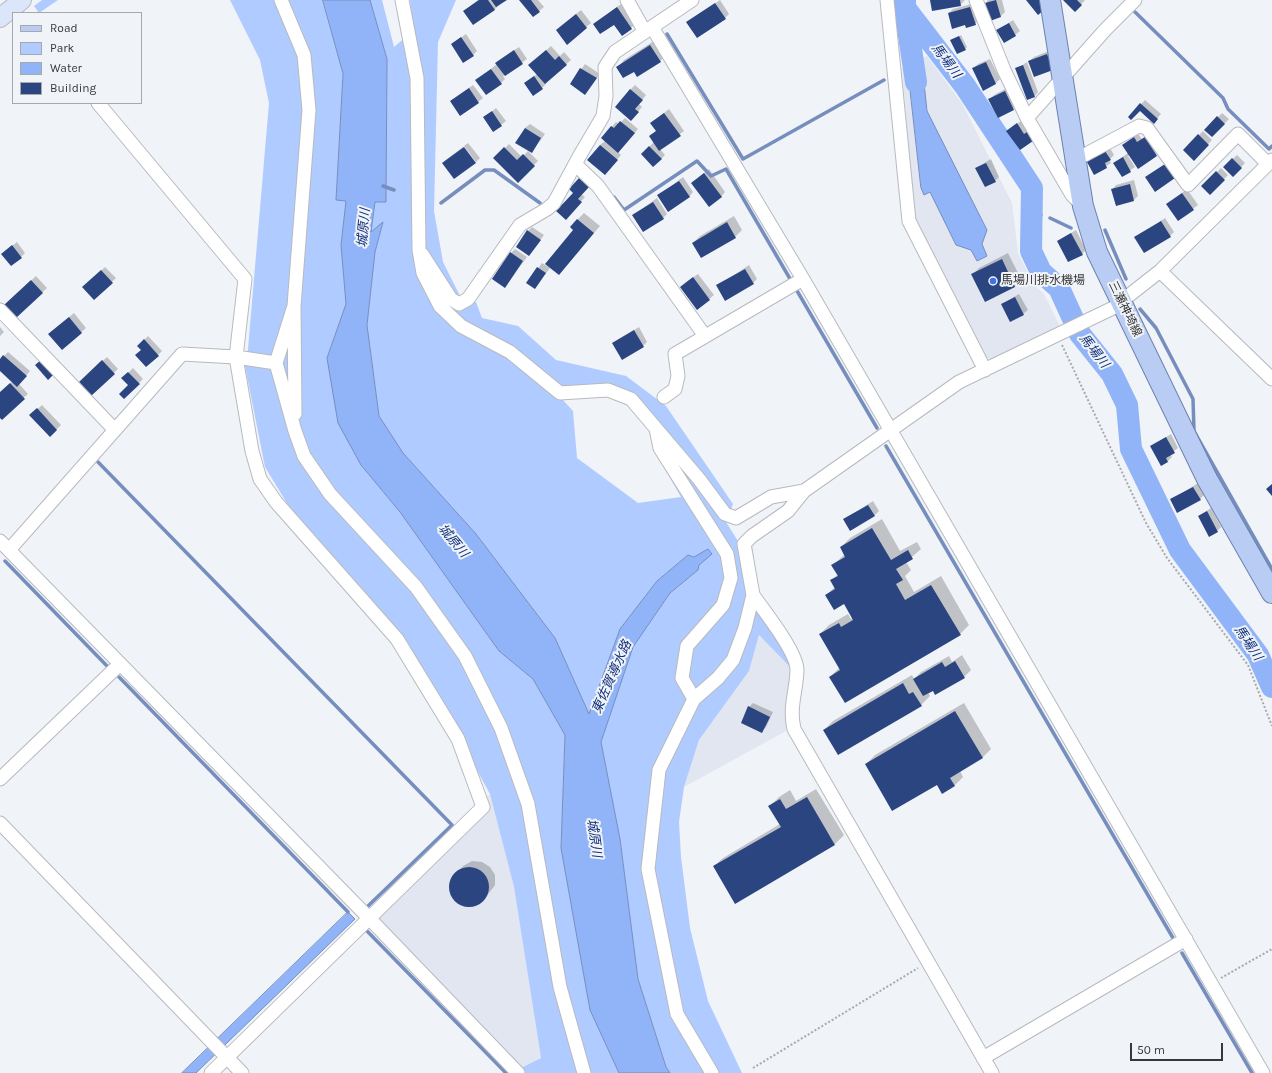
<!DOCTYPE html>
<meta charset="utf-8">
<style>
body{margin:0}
#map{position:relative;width:1272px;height:1073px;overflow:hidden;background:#f0f3f7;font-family:Karla,sans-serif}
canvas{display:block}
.legend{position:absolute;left:12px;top:12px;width:130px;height:92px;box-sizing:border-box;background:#f0f3f7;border:1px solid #a6a8ab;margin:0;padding:5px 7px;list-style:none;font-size:12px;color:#373739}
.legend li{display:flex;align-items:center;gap:8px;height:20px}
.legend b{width:20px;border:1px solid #a6a8ab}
.scale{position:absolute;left:1130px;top:1043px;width:93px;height:18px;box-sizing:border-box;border:2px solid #373739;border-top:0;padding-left:5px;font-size:12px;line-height:14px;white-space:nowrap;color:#373739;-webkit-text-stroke:3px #f0f3f7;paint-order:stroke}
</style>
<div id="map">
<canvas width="1272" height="1073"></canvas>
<ul class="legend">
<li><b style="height:5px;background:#b9cdf4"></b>Road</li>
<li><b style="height:11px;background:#b0cbff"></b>Park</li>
<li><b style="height:11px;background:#91b3f7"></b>Water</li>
<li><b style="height:11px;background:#2a4580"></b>Building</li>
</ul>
<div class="scale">50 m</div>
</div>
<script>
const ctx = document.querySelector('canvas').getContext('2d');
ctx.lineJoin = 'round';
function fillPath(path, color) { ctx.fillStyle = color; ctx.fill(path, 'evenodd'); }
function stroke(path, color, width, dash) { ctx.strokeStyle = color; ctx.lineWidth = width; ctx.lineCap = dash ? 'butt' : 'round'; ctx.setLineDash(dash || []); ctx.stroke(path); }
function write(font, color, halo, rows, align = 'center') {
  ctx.font = font + ' Karla,"Noto Sans JP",sans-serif'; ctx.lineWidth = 4; ctx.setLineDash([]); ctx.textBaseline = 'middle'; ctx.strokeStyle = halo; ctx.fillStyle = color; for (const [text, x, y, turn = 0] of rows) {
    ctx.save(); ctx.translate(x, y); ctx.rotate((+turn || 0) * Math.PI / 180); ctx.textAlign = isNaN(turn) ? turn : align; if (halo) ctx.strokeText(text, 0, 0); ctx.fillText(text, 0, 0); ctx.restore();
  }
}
const built = new Path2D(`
 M927,56l36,49 49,98 6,50 16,32 10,9 16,32 -67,34 -9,-3 -69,-138 -13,-151z
 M759,635l32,33 -5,63 -102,56 15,-47 50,-69z
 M490,794l24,93 27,171 -30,15h-3l-147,-153z`);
const green = new Path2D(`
 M42,0h16l-19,13 -5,-7z
 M230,0h93l20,74 -7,126 10,1 -5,44 5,59 -19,54 34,107 39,47 99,139 34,28 32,56 -4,113 29,162 29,63h-108l30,-15 -27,-171 -24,-93 -88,-160 -114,-129 -23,-38 -20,-101 3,-17 21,-246 -9,-43z
 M370,0h12l12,47 20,-17 -4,-30h46l-18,42 -4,169 9,51 17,34 16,6 6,16 36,8 38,34 70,16 40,30 67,98 -7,18 15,24h11l8,53 40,61 -9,8 -32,-33 -10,36 -50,69 -15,47 -5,35 2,35 9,71 18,73 34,72h-72l-4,-6 -28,-88 -18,-140 -19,-97 32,-95 37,-54 28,-23 1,-5 6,-6 -17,-4 -31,26 -37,48 -31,86 -34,-77 -79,-104 -73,-81 -24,-37 -12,-91 8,-73 8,-29 -12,9 4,-30h11l1,-143zM610,395l15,6 24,27 5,22 27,47 -43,6 -61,-45 -4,-47 -11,-12z`);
const water = new Path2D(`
 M323,0h47l17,59 -1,143h-11l-4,30 12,-10 -8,30 -8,73 12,91 24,37 73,81 79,104 34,76 31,-85 37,-48 31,-26 6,2 14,-8 4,5 -13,11 -1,5 -28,23 -37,54 -32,95 19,97 18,140 28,88 4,6h-51l-29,-63 -29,-162 4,-113 -32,-56 -34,-28 -99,-139 -39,-47 -23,-42 -11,-65 19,-54 -5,-59 5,-44 -10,-1 7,-126z
 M906,51l15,4 6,56 60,119 -5,14 5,12 -10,5 -6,-11 -15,-5 -26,-53 -6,3 -3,-7z
 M348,912l7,7 -159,154h-14z`);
const shadow = new Path2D(`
 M478,0h27l-11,10 -30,1z
 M520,0h18l6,7 -11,9z
 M720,0l9,14 -4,4 -37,4z
 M931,0h34l-5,5z
 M988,0h14l3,12 -4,4 -11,3 -4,-16z
 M1065,0h20l-10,11z
 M975,3l4,17 -4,4h-9l-17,-11 4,-4z
 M621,4l14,20 -4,4 -17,-5 -20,1z
 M581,10l10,13 -24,20 -6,-17z
 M1013,20l7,11 -5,4 -17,-5z
 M466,34l11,17 -4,4 -21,-11z
 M961,35l6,12 -2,2 -14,-8z
 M657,39l10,16 -7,6 -26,9 -16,-3 6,-7z
 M551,46l9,10 4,-4 7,8 -26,23 1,1 -4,4 -17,-5 12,-9 -3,-13z
 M519,47l8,12 -24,17 2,3 -4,4 -24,-3 20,-16 4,-5z
 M1051,50l6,15 -28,-4 5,-4z
 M990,59l10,20 -5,5 -21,-16 4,-4z
 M1027,62l11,30 -4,5 -17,-28z
 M585,64l15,10 -15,19 -14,-9z
 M473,85l10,13 -5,4 -27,-1z
 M635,85l11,10 -7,9 3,3 -7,8 -5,-25z
 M1009,87l8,18 -4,4 -23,-10 4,-4z
 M1145,100l16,14 -7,8 -14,-12 -11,7z
 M496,108l10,13 -5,4 -17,-7z
 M669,109l15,22 -24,18 5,6 -11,11 -12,-12 12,-12 3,-12 -6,-7z
 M1222,113l7,6 -17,17 -6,-6z
 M625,118l13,11 -20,23 3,3 -12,14 -9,-24 5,-4 -3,-3 14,-16 3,2z
 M1022,120l11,20 -25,-9z
 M530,124l15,10 -13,18 -7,-24z
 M1203,131l9,9 -18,19 -10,-9z
 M1138,134l4,5 7,-5 12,17 -22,17 -9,-13 -2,1 7,11 -13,9 -8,-13 14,-10 -5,-8z
 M468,143l12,15 -4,4 -12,-16z
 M509,144l13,13 6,-6 10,10 -20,20 -23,-23z
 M463,147l12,16h-32l4,-4z
 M1110,148l4,7 -5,5 2,3 -16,10 -7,-11z
 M1237,155l8,8 -12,13 -9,-9z
 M991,159l8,18 -4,4 -19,-13z
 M1221,168l7,7 -18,18 -7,-7z
 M709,169l16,23 -4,5 -29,-14z
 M584,175l8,7 -11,12 4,3 -19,21 9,-25 -4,-4z
 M683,177l10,15 -4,5 -30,-2z
 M1134,180l4,16 -4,4 -18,5 -4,-15 4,-5z
 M1187,189l11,16 -20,15 -10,-16z
 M657,198l10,16 -4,4 -29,-3z
 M584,213l16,13 -35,41 12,-47z
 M734,216l8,14 -7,7 -42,6 7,-7z
 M1165,218l9,14 -4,4 -34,2z
 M532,227l12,8 -15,20 -1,-24z
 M1076,230l10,20 -4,4 -24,-13z
 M17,242l8,11 -4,4 -14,-7z
 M515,249l12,8 -22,30 6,-34z
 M1008,253l13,26 -6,7 -30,15 -13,-26 7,-7z
 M542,263l8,5 -15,20 -8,-5z
 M749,265l8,14 -4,4 -35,3z
 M105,267l11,11 -22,21 -10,-12z
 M698,274l16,21 -17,14 -12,-26z
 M36,276l11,12 -31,29 -11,-12z
 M1019,294l9,16 -5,4 -21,-10z
 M74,313l12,15 -24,21 -8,-19z
 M0,327l4,5 -4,4z
 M639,327l8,15 -4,4 -30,-3z
 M148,336l14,15 -15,15 -5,-16 -4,-4z
 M8,352l22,19 -11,13 9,10 -28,22v-23l13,-12 -13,-11v-10z
 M107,357l11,12 -27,25 -11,-12z
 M133,368l10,11 -19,19 5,-13 -6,-7z
 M42,405l19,20 -11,11 -19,-21z
 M1171,434l7,14 -8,6 2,3 -4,4 -7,4 -10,-19z
 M1198,483l6,12 -4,4 -29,1z
 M873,501l6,10 -4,4 -30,4z
 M1211,508l10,19 -4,4 -18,-15z
 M882,519l18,32 17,-9 4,7 -15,13 5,8 -6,6 9,16 27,-16 28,49 -9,9 -130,43 10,-10 -20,-33 9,-9 19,-11 3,5 2,-2 -9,-15 -18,-7 9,-8 -4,-6 7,-7 -5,-9 12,-11 -4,-7 9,-9z
 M962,655l9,15 -7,7 -36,15 2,4 -9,9 -97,25 9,-9 79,-46 2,4 7,-7 28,-16 3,6z
 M753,703l20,9 -7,15 -4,4 -13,-24z
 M964,703l27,46 -9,9 -22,13 3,6 -9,9 -17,-2 -71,-20 9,-9z
 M816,789l28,46 -9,9 -100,58 -21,-36 9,-8 57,-34 -10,-18 9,-9 11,-7 6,11z
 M472,861l10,1 8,5 5,8v10l-12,16 -9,5h-10l-9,-5 -5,-9v-10l13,-16z`);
const stream = new Path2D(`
 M1135,12l88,86 5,11 41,40 3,-3
 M667,34l76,125 141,-79
 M383,186l11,4
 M614,197l10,13 73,-49 14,15 15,-7 151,259
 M441,203l44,-33h9l46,33
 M1032,210l9,5
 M1050,218l21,10
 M1105,230l21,49
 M1140,309l16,19 37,71 1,32 78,138
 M886,446l287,492
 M98,462l354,363 -85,82
 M5,561l103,106
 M119,677l229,235
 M367,931l139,142
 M1182,953l70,120`);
const river = new Path2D(`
 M905,0v8l60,78 67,102 -1,63 10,21 18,16 21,46 32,40 15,31 4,44 49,101 78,105 14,32
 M905,9l11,73`);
const building = new Path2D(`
 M479,0h9l7,10 -22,15 -10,-14z
 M491,0h16l-11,7z
 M519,0h12l9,12 -7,5z
 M930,0h30l1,6 -29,5z
 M996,0l5,17 -11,4 -5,-18z
 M1026,0h16l2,10 -6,5z
 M1063,0h14l5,5 -7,7z
 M715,3l11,16 -29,19 -11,-16z
 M617,7l15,22 -10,7 -8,-11 -14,9 -7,-10z
 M970,7l6,18 -10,3 -1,-3 -13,4 -4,-16z
 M576,14l11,14 -20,17 -11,-15z
 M1009,23l7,13 -12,7 -8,-13z
 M959,36l7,14 -9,4 -7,-14z
 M461,37l13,19 -11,7 -12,-19z
 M650,45l11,17 -24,15 -3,-5 -11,6 -7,-11z
 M514,50l9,14 -18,12 -10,-13z
 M546,50l9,10 4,-4 8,9 -22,19 -17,-19z
 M1047,54l6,16 -19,7 -6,-16z
 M986,62l10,22 -13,7 -11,-23z
 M1023,65l12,32 -8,3 -12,-32z
 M580,68l17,10 -12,17 -15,-11z
 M491,69l11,15 -16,11 -11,-15z
 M534,76l9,13 -10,7 -9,-13z
 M469,88l10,15 -19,13 -10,-15z
 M630,89l13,11 -8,9 4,3 -8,9 -16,-14z
 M1005,91l9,19 -16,8 -10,-19z
 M1140,103l18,16 -4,5 -14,-13 -9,9 -3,-3z
 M492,111l10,15 -9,6 -10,-15z
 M664,113l17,23 -22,15 -10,-15 7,-5 -6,-8z
 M1217,116l8,8 -13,13 -8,-7z
 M620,121l15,12 -17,20 -17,-15 10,-12 3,2z
 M1017,123l7,11 3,-2 6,9 -13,9 -14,-19z
 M525,128l16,10 -9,15 -17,-10z
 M1198,134l11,11 -15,16 -11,-11z
 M1134,137l3,5 8,-5 12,19 -19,13 -16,-24z
 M600,145l18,15 -13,15 -18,-15z
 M649,146l13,13 -9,8 -12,-13z
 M464,147l12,16 -22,16 -12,-16z
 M504,147l13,13 6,-6 12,12 -17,17 -25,-25z
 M1105,151l6,9 -6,3 2,5 -13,7 -7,-13z
 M1123,157l8,15 -9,5 -9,-14z
 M1232,158l10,10 -9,9 -10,-10z
 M986,163l10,19 -11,5 -10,-19z
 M1165,164l10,14 -20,14 -10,-15z
 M1216,171l9,9 -15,15 -9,-9z
 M704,173l18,24 -13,10 -18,-24z
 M579,178l10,9 -11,12 4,3 -16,18 -10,-9 17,-18 -4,-4z
 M679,181l11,16 -22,15 -11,-17z
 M1130,184l4,17 -18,5 -5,-17z
 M1182,193l12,17 -16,11 -12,-17z
 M653,202l11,17 -21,13 -11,-17z
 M577,219l17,14 -35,42 -14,-11 28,-34 -3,-3z
 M1161,221l10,16 -27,16 -10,-16z
 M727,222l9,16 -35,20 -9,-15z
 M527,230l14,10 -12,16 -13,-9z
 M1071,233l12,22 -15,7 -11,-21z
 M12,245l10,13 -11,8 -10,-12z
 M510,252l13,9 -18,27 -13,-9z
 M1002,259l13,28 -30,15 -14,-28z
 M537,267l9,6 -11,16 -9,-6z
 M745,269l9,15 -29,17 -9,-16z
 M101,270l12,13 -19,17 -12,-13z
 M693,277l17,23 -13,10 -17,-23z
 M31,280l12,13 -27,25 -12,-13z
 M1015,297l9,18 -14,7 -9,-18z
 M69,317l13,16 -20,17 -14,-16z
 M634,330l10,17 -22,13 -10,-17z
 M144,339l15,17 -13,11 -11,-12 6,-5 -4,-4z
 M3,355l24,21 -10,11 -17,-16v-12z
 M41,360l13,14 -6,6 -13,-15z
 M102,360l13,14 -24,22 -12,-14z
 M128,372l12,12 -16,15 -5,-5 9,-9 -7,-7z
 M10,383l15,16 -23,21 -2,-2v-26z
 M37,408l20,22 -7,7 -21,-22z
 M1166,437l9,16 -9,5 2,4 -7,4 -11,-20z
 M1272,484v12l-6,-7z
 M1193,487l8,13 -24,13 -7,-14z
 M868,505l7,11 -25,15 -7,-12z
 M1207,511l11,21 -9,5 -11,-21z
 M872,528l19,32 17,-10 5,9 -17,10 7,11 -7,4 9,16 26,-15 30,50 -116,68 -16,-26 11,-7 -21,-36 20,-11 2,4 12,-7 -9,-16 -10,6 -9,-15 10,-6 -5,-9 8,-4 -7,-11 14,-8 -5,-10z
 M955,661l10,17 -30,17 -2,-4 -10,5 -10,-17 29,-17 3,5z
 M903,683l6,11 4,-2 9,14 -84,49 -15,-25z
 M748,706l22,11 -8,16 -21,-10z
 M955,711l28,47 -33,20 5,8 -13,8 -5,-9 -45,26 -27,-47z
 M807,797l28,48 -100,59 -22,-38 68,-39 -13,-21 12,-7 6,10z
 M449 887a20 20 0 1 1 40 0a20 20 0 1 1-40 0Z`);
const path = new Path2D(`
 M1062,345l84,178 21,35 81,107 24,61
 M1221,978l51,-29
 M753,1068l165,-100`);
const minor = new Path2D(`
 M281,0l23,55 5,55 -15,196 1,108
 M402,0l15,78 2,172 4,23 17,33 21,20 49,26 50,41 48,-3 23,9 68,80 26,35 11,4 35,-21 33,-6
 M627,0l18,32
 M887,0l22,221 76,149
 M976,0l28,70 23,48 45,77 10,10
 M652,27l151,252 460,794
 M98,103l147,176 -9,78 16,94 8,28 16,23 121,137 61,100 25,68 -272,266
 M1027,118l78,-88 30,-30
 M1075,160l64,-34 8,2 41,57 50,-51 30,30
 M575,164l23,22 107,150
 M422,254l29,45 8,5 9,-5 52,-74 27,-16 7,-6 26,-48 23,-39 3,-20 -1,-29 10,-15 77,-52
 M1160,271l112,108
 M294,306l-18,57 19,68 9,25 26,38 86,93 49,69 36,72 27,76 32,183 24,86
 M0,310l114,119
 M664,397l11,-8 3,-13 -3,-22 128,-75
 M656,429l4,19 67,106 4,24 -8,27 -36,41 -5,32 12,21
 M0,541l369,377 149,155
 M9,550l173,-196 54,3 40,6
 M753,595c11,16 45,58 44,76 -1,22 -8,36 -3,58l198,344
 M0,779l119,-114
 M0,823l242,250
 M983,1058l203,-119
 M712,1073l-35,-59 -29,-145 11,-99 35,-71 24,-21 15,-18 12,-32 8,-33 -9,-51 8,-8 36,-25 16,-20 155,-109 154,-74 47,-37 112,-111`);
const secondary = new Path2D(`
 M0,18l22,-18`);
const primary = new Path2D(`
 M1050,0l33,206 14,46 110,227 65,114`);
const markers = [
 [993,281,4,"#3f72e2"]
];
const poiNames = [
 ["馬場川排水機場",1001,281]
];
const streetNames = [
 ["三瀬神埼線",1125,309,64]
];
const waterNames = [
 ["馬場川",946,61,53],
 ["城原川",364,228,-85],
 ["馬場川",1094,351,52],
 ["城原川",453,541,50],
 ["馬場川",1248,643,56],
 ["東佐賀導水路",612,677,-66],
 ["城原川",594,838,82]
];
fillPath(built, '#e1e6f1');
fillPath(green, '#b0cbff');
fillPath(water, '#91b3f7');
stroke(water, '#768ebe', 1);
fillPath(shadow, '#0003');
stroke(stream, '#768ebe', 3.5);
stroke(river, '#91b3f7', 22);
fillPath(building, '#2a4580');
stroke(minor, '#b7babe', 15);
stroke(secondary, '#b7babe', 20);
stroke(primary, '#6d82ae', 22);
stroke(path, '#a7a9ac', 2, [2, 2]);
stroke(minor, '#fff', 13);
stroke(secondary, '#dce6fa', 18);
stroke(primary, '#b9cdf4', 20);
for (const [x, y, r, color] of markers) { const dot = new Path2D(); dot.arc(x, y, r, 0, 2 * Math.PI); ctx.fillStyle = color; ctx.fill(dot); stroke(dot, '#f0f3f7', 1.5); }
write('12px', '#373739', '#f0f3f7', poiNames, 'left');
write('12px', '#373739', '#f0f3f7', streetNames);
write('italic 13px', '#0f2f7b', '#f0f3f7', waterNames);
</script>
